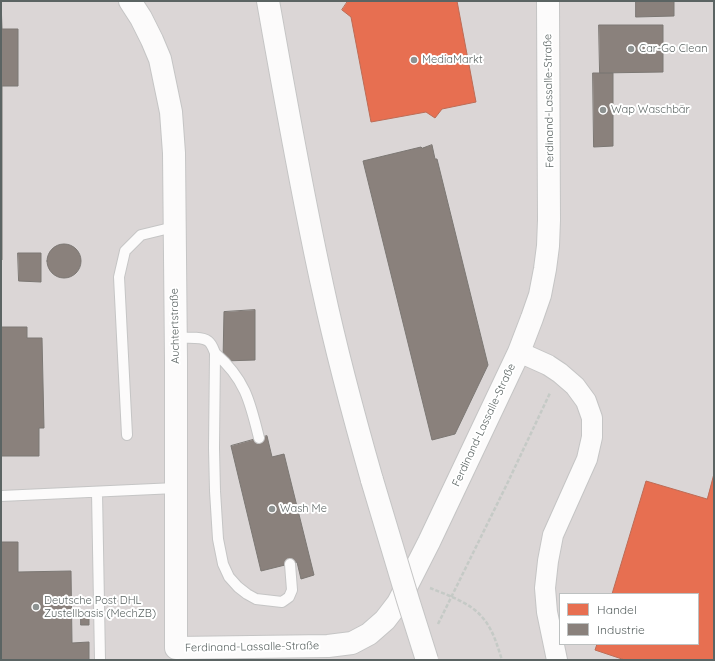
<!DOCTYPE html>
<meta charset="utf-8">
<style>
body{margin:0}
#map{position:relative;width:715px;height:661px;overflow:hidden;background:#ebe6e6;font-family:Quicksand,sans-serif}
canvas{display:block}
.frame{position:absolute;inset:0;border:2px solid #5b6463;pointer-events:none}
.legend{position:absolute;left:559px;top:593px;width:140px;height:52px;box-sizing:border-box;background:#fff;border:1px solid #bdc1c1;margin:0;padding:5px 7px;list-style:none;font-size:12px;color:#5b6463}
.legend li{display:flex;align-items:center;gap:8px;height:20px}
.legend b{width:20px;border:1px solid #bdc1c1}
</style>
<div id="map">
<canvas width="715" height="661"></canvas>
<div class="frame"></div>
<ul class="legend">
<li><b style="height:11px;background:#e76f51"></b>Handel</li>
<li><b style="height:11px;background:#8a817c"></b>Industrie</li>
</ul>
</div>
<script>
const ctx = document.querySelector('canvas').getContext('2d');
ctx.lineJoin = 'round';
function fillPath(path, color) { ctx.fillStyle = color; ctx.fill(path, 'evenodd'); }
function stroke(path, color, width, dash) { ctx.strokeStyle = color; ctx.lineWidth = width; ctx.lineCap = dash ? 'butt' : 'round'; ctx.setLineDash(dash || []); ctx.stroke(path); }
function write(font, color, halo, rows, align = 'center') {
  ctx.font = font + ' Quicksand,sans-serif'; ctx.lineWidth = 4; ctx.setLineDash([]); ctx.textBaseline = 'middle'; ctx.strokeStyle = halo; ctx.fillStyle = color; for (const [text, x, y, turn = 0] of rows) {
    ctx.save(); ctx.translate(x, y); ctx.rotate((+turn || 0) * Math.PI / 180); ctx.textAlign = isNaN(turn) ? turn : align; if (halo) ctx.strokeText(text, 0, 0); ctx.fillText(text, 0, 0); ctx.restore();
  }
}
const industrial = new Path2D(`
 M1,1h713v659h-713zM560,594h138v50h-138z`);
const shops = new Path2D(`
 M348,1h109l19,101 -34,7 -7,9 -9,-6 -55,10 -20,-105 -9,-7z
 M714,474v186h-89l-30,-10 2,-6h101v-50h-86l34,-113 61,18z`);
const industry = new Path2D(`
 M1,1l1,28h16v57h-16v174h-1z
 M636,1h38v15l-38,1z
 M599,25h64v47l-63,1z
 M593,73h20v73l-19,1z
 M432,145l3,14h2l51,206 -33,69 -23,6 -69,-279 58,-14 1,1z
 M47 261a17 17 0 1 1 34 0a17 17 0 1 1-34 0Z
 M18,253h23v29l-22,-1z
 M255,310v50l-32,1 1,-49z
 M1,327h26v11h15l2,90h-5v28h-38z
 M267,436l5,21 12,-3 30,121 -13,4 -4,-17 -36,9 -30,-125z
 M1,542h17v30l53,-1 1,72 17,-1v18h-88z
 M81,616h8v9h-8z`);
const path = new Path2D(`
 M430,588c17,7 41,15 52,29 11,12 15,28 20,43
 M438,624l69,-140 43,-91`);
const service = new Path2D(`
 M175,338c9,0 26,-2 33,3 4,3 5,7 7,12l-1,95 1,43 3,48 5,25 6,13 9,10 9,7 9,5 26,3 7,-5 3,-7 -2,-26
 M215,353c30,26 35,48 44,85
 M127,435l-8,-158 6,-26 16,-16 33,-8
 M97,492l3,168
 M1,496l175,-8`);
const minor = new Path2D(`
 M519,352l29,13 12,8 15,13 11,15 6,17v19l-5,22 -34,76 -5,26 -3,27 2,24 10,48`);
const tertiary = new Path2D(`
 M130,1l11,17 11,22 8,19 11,53 3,41 2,208v287l152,-2 24,-3 17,-9 16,-14 13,-17 31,-61 90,-190 13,-34 8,-23 5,-26 3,-23 1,-26 -1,-219`);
const secondary = new Path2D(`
 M268,1c17,96 34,193 55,288 14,65 31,128 49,191`);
const secondaryBridge = new Path2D(`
 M372,480l36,120 19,60`);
const markers = [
 [631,49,4,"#8d9291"],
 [414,60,4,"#8d9291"],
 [603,110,4,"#8d9291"],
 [272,509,4,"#8d9291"],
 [36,607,4,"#8d9291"]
];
const poiNames = [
 ["Car-Go Clean",639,49],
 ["MediaMarkt",422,60],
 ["Wap Waschbär",611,110],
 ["Wash Me",280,509],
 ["Deutsche Post DHL",44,601],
 ["Zustellbasis (MechZB)",44,614]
];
const streetNames = [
 ["Ferdinand-Lassalle-Straße",549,101,-91],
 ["Auchtertstraße",175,326,-91],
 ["Ferdinand-Lassalle-Straße",484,425,-65],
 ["Ferdinand-Lassalle-Straße",252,647,-1]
];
fillPath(industrial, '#dbd6d6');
fillPath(shops, '#e76f51');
stroke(shops, '#bd6c56', 1);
fillPath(industry, '#8a817c');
stroke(industry, '#7c7874', 1);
stroke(service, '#c5c5c5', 12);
stroke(minor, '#c5c5c5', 22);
stroke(tertiary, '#c5c5c5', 24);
stroke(secondary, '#c5c5c5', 24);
stroke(path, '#c5cac6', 2.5, [4, 2]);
stroke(service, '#fcfbfb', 10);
stroke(minor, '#fcfbfb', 20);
stroke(tertiary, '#fcfbfb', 22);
stroke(secondary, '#fcfbfb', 22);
stroke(secondaryBridge, '#c5c5c5', 24, []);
stroke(secondaryBridge, '#fcfbfb', 22);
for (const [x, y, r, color] of markers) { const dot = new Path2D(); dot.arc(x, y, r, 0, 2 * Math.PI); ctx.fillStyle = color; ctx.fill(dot); stroke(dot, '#fff', 1.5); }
write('11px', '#5b6463', '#fff', poiNames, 'left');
write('11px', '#5b6463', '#fff', streetNames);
</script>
